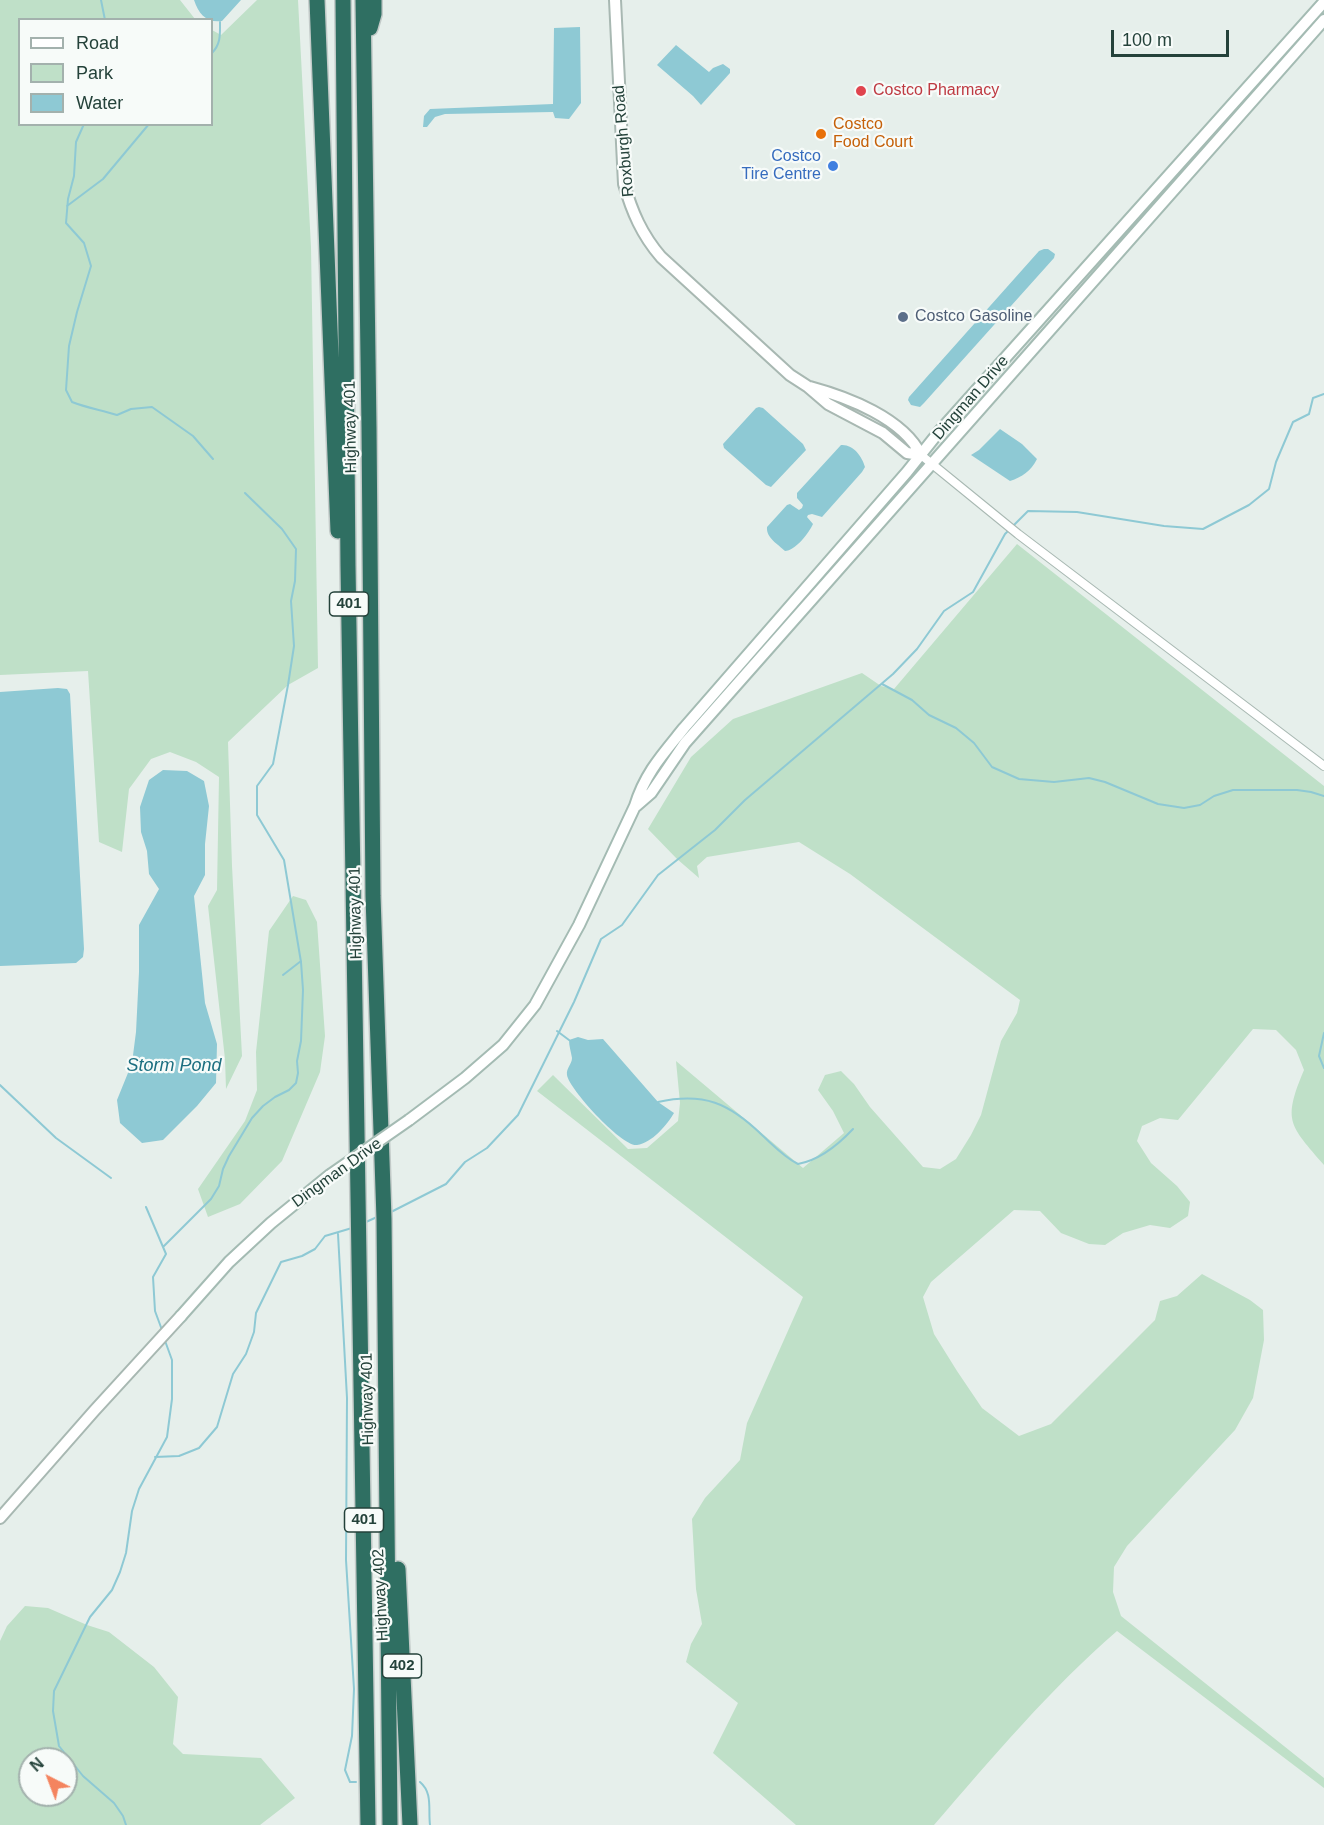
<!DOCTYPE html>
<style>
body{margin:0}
#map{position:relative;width:1324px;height:1825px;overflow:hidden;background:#e6efeb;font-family:Helvetica,sans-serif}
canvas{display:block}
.legend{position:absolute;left:18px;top:18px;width:195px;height:108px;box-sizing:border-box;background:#f7fbf9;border:2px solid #a3b1ad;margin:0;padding:8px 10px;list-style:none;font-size:18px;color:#24423a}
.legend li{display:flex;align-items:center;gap:12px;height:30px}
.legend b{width:30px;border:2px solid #a3b1ad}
.north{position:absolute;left:18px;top:1747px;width:60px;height:60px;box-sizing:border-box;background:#f7fbf9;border:2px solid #a3b1ad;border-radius:50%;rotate:318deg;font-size:16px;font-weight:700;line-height:24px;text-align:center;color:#24423a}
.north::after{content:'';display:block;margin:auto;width:21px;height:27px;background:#f4845f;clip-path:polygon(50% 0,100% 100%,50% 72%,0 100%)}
.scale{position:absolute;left:1111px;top:30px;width:118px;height:27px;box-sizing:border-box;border:3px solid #24423a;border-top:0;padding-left:8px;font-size:18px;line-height:21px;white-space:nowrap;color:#24423a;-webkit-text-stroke:4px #f7fbf9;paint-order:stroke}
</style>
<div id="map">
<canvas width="1324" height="1825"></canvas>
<ul class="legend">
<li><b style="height:8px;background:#fff"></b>Road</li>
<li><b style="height:16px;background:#bfe0c8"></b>Park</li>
<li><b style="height:16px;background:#8ec9d4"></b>Water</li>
</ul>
<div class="north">N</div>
<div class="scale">100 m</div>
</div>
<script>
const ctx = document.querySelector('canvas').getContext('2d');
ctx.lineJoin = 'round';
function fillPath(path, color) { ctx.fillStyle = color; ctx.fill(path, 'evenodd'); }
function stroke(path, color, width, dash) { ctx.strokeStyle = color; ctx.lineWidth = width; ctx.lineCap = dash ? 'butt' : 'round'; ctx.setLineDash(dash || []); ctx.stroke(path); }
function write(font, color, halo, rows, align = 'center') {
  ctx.font = font + ' Helvetica,sans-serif'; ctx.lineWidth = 4.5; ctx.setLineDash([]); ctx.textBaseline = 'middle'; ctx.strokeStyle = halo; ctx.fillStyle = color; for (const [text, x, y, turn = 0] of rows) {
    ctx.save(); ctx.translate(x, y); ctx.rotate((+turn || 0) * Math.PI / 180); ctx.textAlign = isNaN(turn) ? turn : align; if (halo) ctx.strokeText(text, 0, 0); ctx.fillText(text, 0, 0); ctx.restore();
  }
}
const green = new Path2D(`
 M0,0h180l15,19 -175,1v104h192v-94l9,5 36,-35h41l13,247 7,421 -30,17 -60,57 4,124 10,190 -16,33 -1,-30 -17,-153 9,-16 2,-113 -23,-15 -26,-10 -19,7 -22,30 -7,63 -23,-10 -11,-171 -88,4z
 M1017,544l307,242v379c-34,-40 -42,-43 -20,-95l-8,-20 -20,-20 -23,-1 -75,91 -18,-2 -18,8 -5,15 14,22 26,23 13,16 -2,14 -18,12 -20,-3 -27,8 -18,12 -16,-1 -28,-11 -21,-22 -26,-1 -83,72 -8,15 11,37 23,37 25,37 37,28 32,-12 104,-104 5,-19 17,-5 25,-22 48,26 13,10 1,30 -11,58 -18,32 -108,116 -13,21 -1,25 8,24 203,162v10l-207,-157c-67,58 -125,127 -183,194h-138l-83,-72 25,-50 -52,-41 5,-18 11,-20 -6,-35 -4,-70 13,-21 35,-38 7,-37 56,-126 -266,-206 16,-16 75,74 19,-1 31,-27 2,-18 -4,-42 127,107 41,-35 -11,-22 -15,-21 7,-15 16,-4 13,13 16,23 53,60 17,2 16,-10 15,-24 10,-20 20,-74 16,-28 3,-13 -170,-126 -51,-32 -92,15 -10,9 2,12 -22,-19 -29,-30 43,-72 42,-38 129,-46 19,13 13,3z
 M293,896l13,4 11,22 8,114 -5,36 -38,89 -42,43 -32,13 -10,-28 47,-68 12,-31 -1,-38 13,-121z
 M25,1606l23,2 39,17 22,7 45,35 24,30 -5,47 10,10 78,4 34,40 -35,27h-260v-184l7,-15zM30,1759h36v36h-36z`);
const water = new Path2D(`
 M194,0h47l-19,21c-15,2 -23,-6 -28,-21z
 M580,27l1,76 -12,16 -14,-1 -2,-6 -108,2 -10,3 -8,10h-4l1,-11 6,-7 123,-5 1,-76z
 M676,45l33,27 4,-4 10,-4 7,5v4l-29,32 -8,-9 -36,-31z
 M1044,249h4l7,5 -1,4 -130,145 -4,4 -9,-2 -3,-5 1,-3 130,-146z
 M759,407l4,1 40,36 3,6 -35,37 -5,-2 -42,-37 -1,-4 33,-36z
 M1000,429l22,15 15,15c-6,12 -15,18 -27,22l-39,-26 8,-5z
 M841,445c12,-1 21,11 24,22l-3,5 -40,45 -10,-3 -4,1 -1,2 6,7c-4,9 -18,27 -28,27 -7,-7 -19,-13 -18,-24l20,-22 3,-1 9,6 3,-2 1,-3 -6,-7v-5z
 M58,688l9,1 3,5 14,255 -1,8 -7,6 -76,3v-274z
 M163,770l24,1 17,10 5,25 -4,38v31l-11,21 11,107 12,41 -1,39 -19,23 -34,34 -21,3 -22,-20 -3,-23 15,-37 4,-31 3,-60v-47l20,-36 -10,-15 -2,-23 -6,-19 -1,-25 9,-27z
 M578,1037l10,3 15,-1 55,63 16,11c-7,12 -22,30 -37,32 -15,2 -68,-56 -70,-70 -1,-7 5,-11 5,-17 -1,-6 -3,-12 -3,-18z`);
const stream = new Path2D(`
 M101,0l4,20
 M212,53c9,-9 8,-19 8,-31
 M84,124l-8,18 -2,34 -6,23 -2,24 18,20 7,23 -14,46 -8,34 -3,44 6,12c15,6 30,8 45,13l14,-6 21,-2 41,29 20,23
 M67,206l36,-27 46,-55
 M882,684l30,16 17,15 27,13 18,15 18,24 27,12 35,3 35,-4 16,4 53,22 26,4 16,-3 14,-9 19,-6h64l14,2 13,4
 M283,975l18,-14
 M557,1031l12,9
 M1324,1033l-5,23 5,12
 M0,1085l56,53 55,40
 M658,1102c46,-10 71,1 104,33 12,11 22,22 36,29 22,-4 40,-19 55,-35
 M146,1207l20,47 -13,23 2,34 7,19
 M391,1212l55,-28 19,-22 22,-14 31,-33 56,-113 27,-63 21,-14 36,-50 57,-45 30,-30 148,-126 24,-25 27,-38 29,-19 32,-58 23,-23 49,1 87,14 39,3 46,-24 20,-16 7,-27 17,-40 16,-8 4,-16 11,-4
 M366,1222l11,-5
 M338,1234l9,164 -1,162 8,129 -2,47 -7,34 5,12h6
 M163,1247l48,-48 8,-13 4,-17 6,-13 23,-38 11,-12 12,-9 14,-7 7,-7 2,-10 -1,-12 4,-20 2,-51 -2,-28 -17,-102 -27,-45v-29l16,-22 15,-79 6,-39 -3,-45 4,-20 1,-32 -14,-20 -37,-36
 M155,1457l24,-1 20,-8 18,-21 16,-53 13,-20 8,-22 2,-19 25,-51 21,-6 13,-7 10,-13 27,-8
 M420,1782c13,11 8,27 10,43
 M126,1825l-3,-9 -9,-13 -31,-27 -24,-30 -6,-35 1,-20 36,-74 22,-27 8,-18 6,-19 6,-42 7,-22 28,-52 5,-38v-39l-8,-22`);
const minor = new Path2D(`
 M921,455l97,79 306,232`);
const tertiary = new Path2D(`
 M615,0l9,184c8,28 18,51 37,73l129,118 17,11 21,18 55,29 24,20 14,2
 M810,387c37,10 93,31 111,68
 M0,1518l94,-107 87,-95`);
const secondary = new Path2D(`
 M636,806l15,-13 34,-50 639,-723
 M409,1120l56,-42 38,-33 32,-40 44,-80 56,-119c10,-33 28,-52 49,-78l223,-256 31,-39 386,-431
 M181,1316l48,-54 42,-39 59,-48`);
const motorway = new Path2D(`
 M317,0l21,531
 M343,0l5,566 20,1259
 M363,0l6,427 4,469 11,323 6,606
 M370,28l4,-14v-14
 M398,1569l12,256`);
const secondaryBridge = new Path2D(`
 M330,1175l79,-55`);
const markers = [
 [861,91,6,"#e0444e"],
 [821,134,6,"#e8710a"],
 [833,166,6,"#3f7fe0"],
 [903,317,6,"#5c6f8a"]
];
const shields = [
 [349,604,39],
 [364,1520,39],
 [402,1666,39]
];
const shieldNames = [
 ["401",349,604],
 ["401",364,1520],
 ["402",402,1666]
];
const healthNames = [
 ["Costco Pharmacy",873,91]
];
const foodNames = [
 ["Costco",833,125],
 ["Food Court",833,143]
];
const streetNames = [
 ["Roxburgh Road",624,141,-95],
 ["Dingman Drive",971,398,-49],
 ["Highway 401",351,427,-91],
 ["Highway 401",356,913,-91],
 ["Dingman Drive",337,1173,-36],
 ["Highway 401",368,1399,-91],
 ["Highway 402",381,1595,-93]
];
const shopNames = [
 ["Costco",821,157],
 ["Tire Centre",821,175]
];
const serviceNames = [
 ["Costco Gasoline",915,317]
];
const waterNames = [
 ["Storm Pond",174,1066]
];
fillPath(green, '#bfe0c8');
fillPath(water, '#8ec9d4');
stroke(stream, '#8ec9d4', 2);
stroke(minor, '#a8b8b2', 10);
stroke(tertiary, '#a8b8b2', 14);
stroke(secondary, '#a4bbb3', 14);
stroke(motorway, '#c2cac8', 18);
stroke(minor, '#fff', 8);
stroke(tertiary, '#fff', 10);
stroke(secondary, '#fff', 10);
stroke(motorway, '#2f6f62', 15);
stroke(secondaryBridge, '#a4bbb3', 14, []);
stroke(secondaryBridge, '#fff', 10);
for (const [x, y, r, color] of markers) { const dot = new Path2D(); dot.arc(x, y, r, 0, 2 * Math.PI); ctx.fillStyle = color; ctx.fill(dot); stroke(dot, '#f7fbf9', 2); }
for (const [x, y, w] of shields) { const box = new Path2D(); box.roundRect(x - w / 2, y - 12, w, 24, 4.5); ctx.fillStyle = '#f7fbf9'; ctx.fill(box); stroke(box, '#24423a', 1.5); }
write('bold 15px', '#24423a', null, shieldNames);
write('16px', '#be3a42', '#f7fbf9', healthNames, 'left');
write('16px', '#c56008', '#f7fbf9', foodNames, 'left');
write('16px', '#24423a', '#f7fbf9', streetNames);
write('16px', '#366cbe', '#f7fbf9', shopNames, 'right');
write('16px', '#4e5e75', '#f7fbf9', serviceNames, 'left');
write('italic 18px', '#1c6f80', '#f7fbf9', waterNames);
</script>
